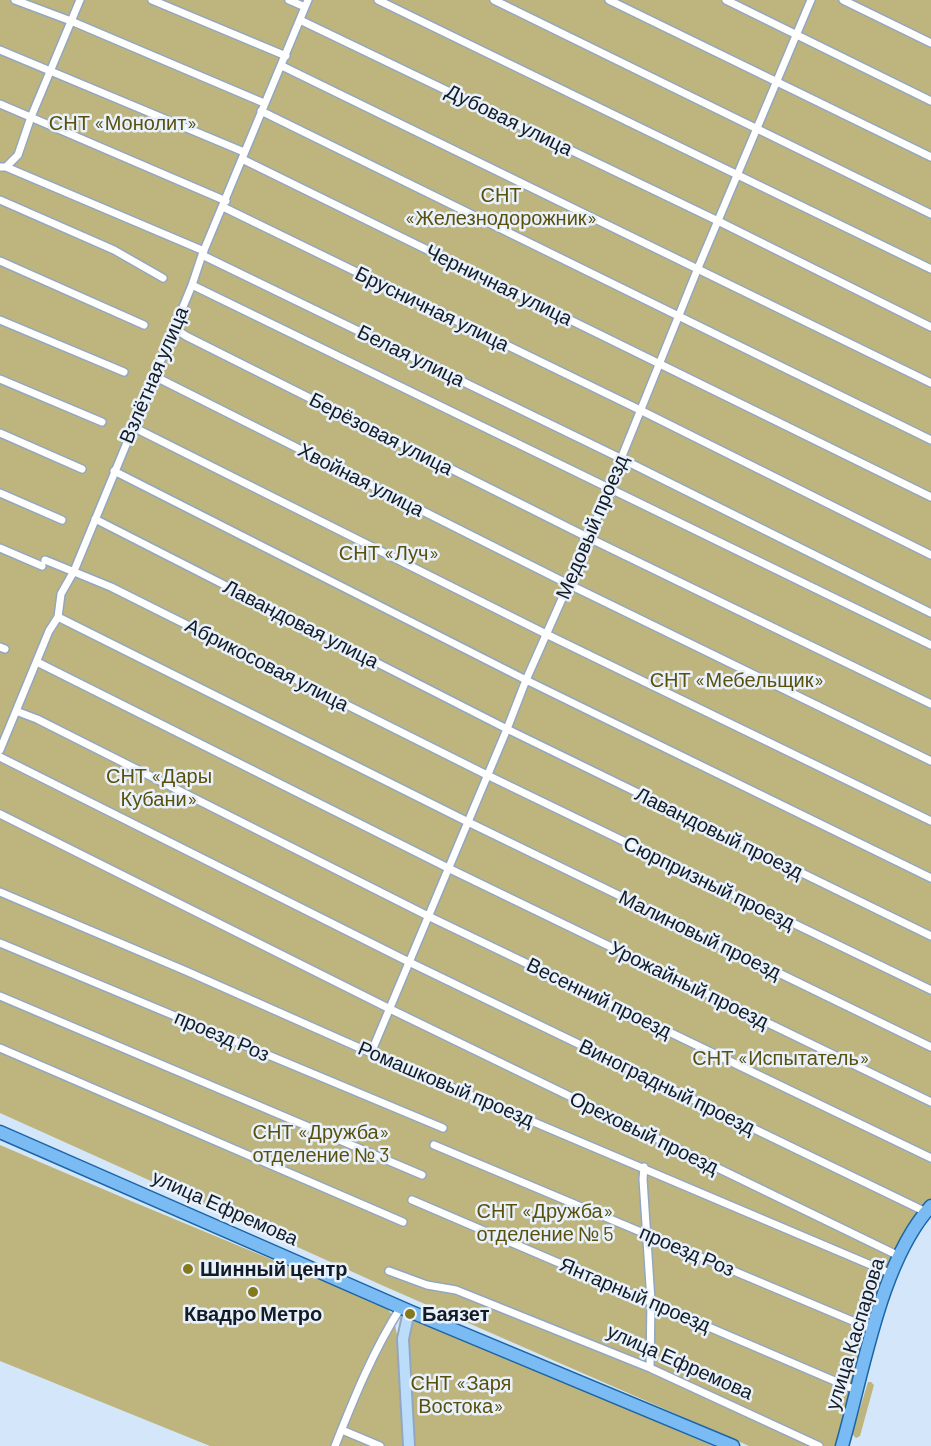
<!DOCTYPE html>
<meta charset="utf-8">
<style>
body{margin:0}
canvas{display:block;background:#d4e6fa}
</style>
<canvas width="931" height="1446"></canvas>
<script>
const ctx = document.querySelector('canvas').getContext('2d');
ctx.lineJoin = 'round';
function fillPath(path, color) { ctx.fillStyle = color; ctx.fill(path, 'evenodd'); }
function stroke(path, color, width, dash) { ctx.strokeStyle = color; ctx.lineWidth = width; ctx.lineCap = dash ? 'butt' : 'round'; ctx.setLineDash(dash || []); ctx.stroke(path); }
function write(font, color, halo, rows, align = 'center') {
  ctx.font = font + ' Barlow,sans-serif'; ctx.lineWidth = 5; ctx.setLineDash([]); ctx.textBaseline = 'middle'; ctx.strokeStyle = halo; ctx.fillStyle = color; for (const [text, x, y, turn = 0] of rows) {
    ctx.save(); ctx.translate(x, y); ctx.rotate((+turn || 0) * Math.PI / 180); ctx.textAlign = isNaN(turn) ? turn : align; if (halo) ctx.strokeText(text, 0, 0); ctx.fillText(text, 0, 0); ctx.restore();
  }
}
const green = new Path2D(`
 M0,0h931v1206l-25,35 -64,205h-93l-363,-159 -386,-174z
 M0,1145l131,56 255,106 7,9 5,23h3l6,107h-197l-210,-85z
 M414,1318l299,128h-304l-3,-103z
 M868,1382h3l3,3 -14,51 -4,2 -4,-4z`);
const street = new Path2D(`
 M15,0l56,21 193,82
 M152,0l134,56
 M289,0l16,7
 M378,0l553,269
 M494,0l437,214
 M609,0l322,157
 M726,0l205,101
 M843,0l88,43
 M300,20l418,201 213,106
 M0,50l244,102
 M282,66l649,317
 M0,104l226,97
 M261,111l670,329
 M242,159l689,338
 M0,167h6l12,-12 13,-38 49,-117
 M6,167l198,84
 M0,200l114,50 49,28
 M223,207l417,203 291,145
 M202,255l418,203 311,155
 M0,261l144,64
 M192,285l739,360
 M0,320l124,52
 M174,328l12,8 403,202 342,166
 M154,376l414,208 363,177
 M0,379l102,43
 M133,427l413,207 385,187
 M0,433l82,36
 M114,471l412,209 405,198
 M0,493l62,27
 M95,519l412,210 424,207
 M0,548l42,18
 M45,560l66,27 376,188 444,215
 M58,617l410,205 463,225
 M0,647l5,2
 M37,662l411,206 483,234
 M16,711l21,8 391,197 503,242
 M0,750l49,-119 9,-14 3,-23 13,-23 118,-286 10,-30 106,-255
 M0,757l409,205 517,250
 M0,814l390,195 509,247
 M0,892l186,79 185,82 521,221
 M0,943l443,185
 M0,996l422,179
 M0,1048l403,174
 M371,1053l136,-324 19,-49 63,-142 109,-270 113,-268
 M434,1145l440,185
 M644,1167l-1,12 8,122 -1,67
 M412,1200l446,191
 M389,1271l38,14 29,5 194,78 169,78
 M342,1430l38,16
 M335,1446c19,-48 38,-95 66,-139`);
const secondary = new Path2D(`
 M409,1311l-6,28 6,107`);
const primary = new Path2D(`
 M0,1132l409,179 324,135
 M842,1446c21,-72 38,-184 89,-240`);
const markers = [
 [188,1269,6,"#86781c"],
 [253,1292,6,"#86781c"],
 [410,1314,6,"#86781c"]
];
const streetNames = [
 ["Дубовая улица",509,120,26],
 ["Черничная улица",499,285,26],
 ["Брусничная улица",432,309,26],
 ["Белая улица",411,356,26],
 ["Взлётная улица",154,375,-67],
 ["Берёзовая улица",381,434,27],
 ["Хвойная улица",361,480,27],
 ["Медовый проезд",592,527,-67],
 ["Лавандовая улица",301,624,27],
 ["Абрикосовая улица",267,665,27],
 ["Лавандовый проезд",719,833,26],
 ["Сюрпризный проезд",709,883,26],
 ["Малиновый проезд",700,935,26],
 ["Урожайный проезд",689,985,26],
 ["Весенний проезд",599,998,26],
 ["проезд Роз",222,1036,23],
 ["Ромашковый проезд",446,1084,23],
 ["Виноградный проезд",667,1087,26],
 ["Ореховый проезд",644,1133,26],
 ["улица Ефремова",225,1208,24],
 ["проезд Роз",687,1251,23],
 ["Янтарный проезд",635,1295,23],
 ["улица Каспарова",855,1334,-73],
 ["улица Ефремова",680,1362,24]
];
const parkNames = [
 ["СНТ «Монолит»",123,123],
 ["СНТ",501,195],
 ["«Железнодорожник»",501,218],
 ["СНТ «Луч»",389,553],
 ["СНТ «Мебельщик»",737,680],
 ["СНТ «Дары",159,776],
 ["Кубани»",159,799],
 ["СНТ «Испытатель»",781,1058],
 ["СНТ «Дружба»",321,1132],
 ["отделение № 3",321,1155],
 ["СНТ «Дружба»",545,1211],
 ["отделение № 5",545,1234],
 ["СНТ «Заря",461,1383],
 ["Востока»",461,1406]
];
const poiNames = [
 ["Шинный центр",200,1269],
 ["Квадро Метро",253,1314,"center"],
 ["Баязет",422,1314]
];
fillPath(green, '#beb57e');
stroke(street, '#92a7bf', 10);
stroke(secondary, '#92a7bf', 14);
stroke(primary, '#1c65a5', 15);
stroke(street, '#fff', 7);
stroke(secondary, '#bcddf9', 10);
stroke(primary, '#7abbf3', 12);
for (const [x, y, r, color] of markers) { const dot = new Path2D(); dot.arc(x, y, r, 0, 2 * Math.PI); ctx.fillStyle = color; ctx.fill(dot); stroke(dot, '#e9f2fc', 2); }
write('20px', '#131b24', '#e9f2fc', streetNames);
write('20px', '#5a500d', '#e9f2fc', parkNames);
write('bold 20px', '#131b24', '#e9f2fc', poiNames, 'left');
</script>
